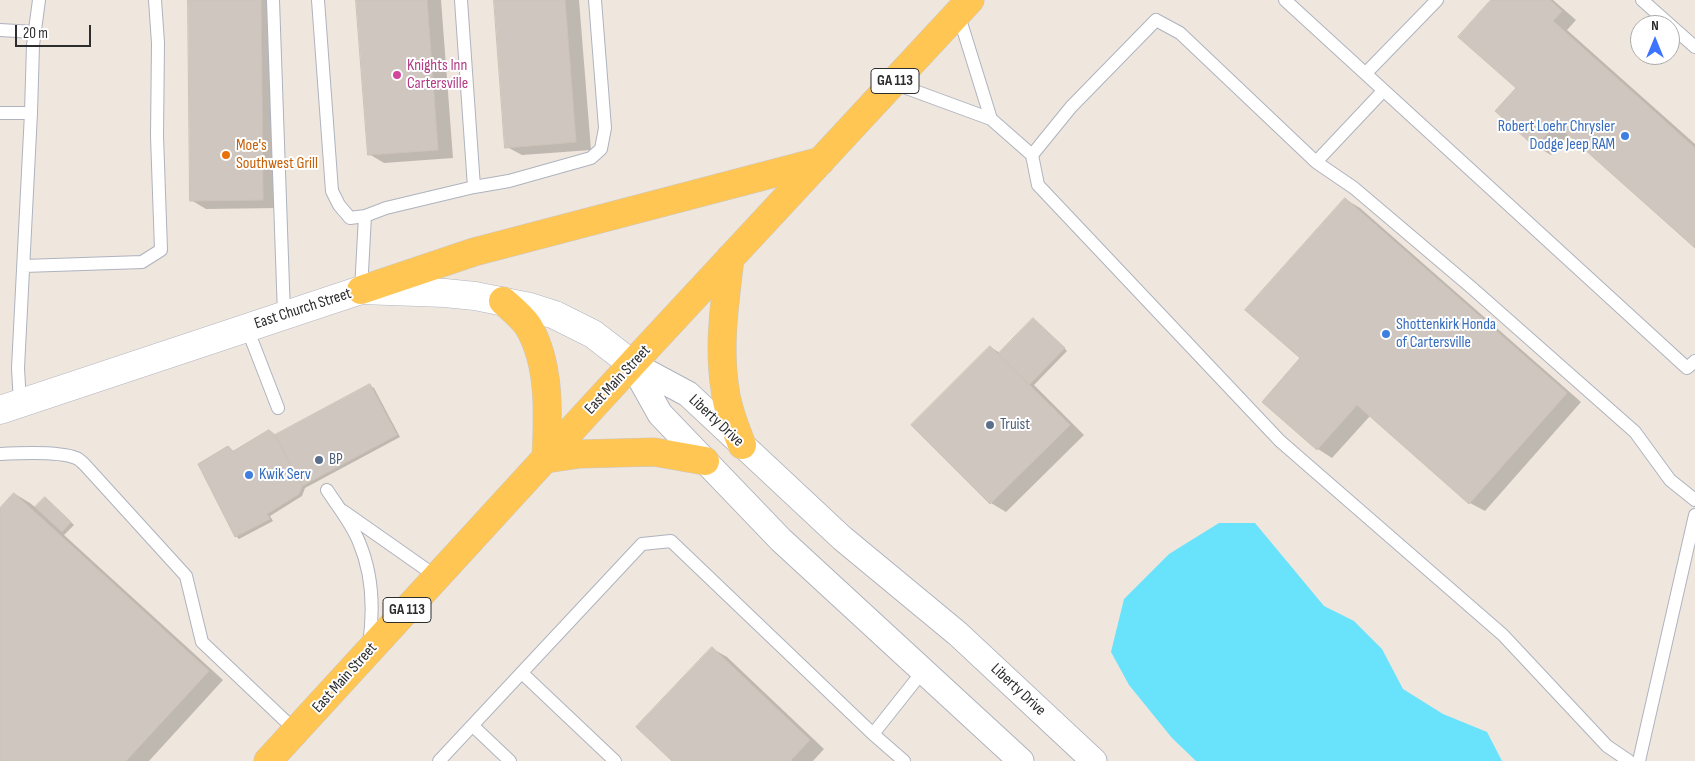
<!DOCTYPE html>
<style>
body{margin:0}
#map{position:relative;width:1695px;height:761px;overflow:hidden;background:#efe6de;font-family:"Sofia Sans Condensed",sans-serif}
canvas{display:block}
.north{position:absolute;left:1630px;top:15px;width:50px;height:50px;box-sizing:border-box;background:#fff;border:1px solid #ababab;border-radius:50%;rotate:0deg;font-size:14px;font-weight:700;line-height:20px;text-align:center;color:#2d2d2d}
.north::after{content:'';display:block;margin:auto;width:18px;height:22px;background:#3c74ff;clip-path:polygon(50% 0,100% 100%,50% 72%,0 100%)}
.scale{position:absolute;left:15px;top:25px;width:76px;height:22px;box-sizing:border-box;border:2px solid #2d2d2d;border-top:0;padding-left:6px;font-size:15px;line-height:18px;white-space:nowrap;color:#2d2d2d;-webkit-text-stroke:4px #fff;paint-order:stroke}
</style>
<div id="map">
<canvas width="1695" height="761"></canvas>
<div class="north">N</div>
<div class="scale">20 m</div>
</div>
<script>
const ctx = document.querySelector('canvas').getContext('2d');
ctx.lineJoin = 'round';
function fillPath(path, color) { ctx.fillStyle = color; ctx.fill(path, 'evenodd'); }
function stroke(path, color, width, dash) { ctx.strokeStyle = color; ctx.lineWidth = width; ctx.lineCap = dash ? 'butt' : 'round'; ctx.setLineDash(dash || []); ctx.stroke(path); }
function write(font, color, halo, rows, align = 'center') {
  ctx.font = font + ' "Sofia Sans Condensed",sans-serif'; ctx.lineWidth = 4; ctx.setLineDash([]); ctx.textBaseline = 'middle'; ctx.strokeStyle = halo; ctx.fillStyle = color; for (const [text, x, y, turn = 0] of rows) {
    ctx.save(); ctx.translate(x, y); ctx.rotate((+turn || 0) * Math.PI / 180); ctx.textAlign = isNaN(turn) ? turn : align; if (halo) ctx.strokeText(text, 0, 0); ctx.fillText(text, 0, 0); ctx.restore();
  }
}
const water = new Path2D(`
 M1219,523h36l69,83 30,15 28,28 21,40 40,25 44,18 15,29h-306l-24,-23 -43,-53 -18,-33 13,-53 45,-45z`);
const shadow = new Path2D(`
 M189,0h86l2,208 -71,1 -15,-9z
 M357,0h84l12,158 -69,5 -15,-9z
 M496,0h83l12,150 -69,5 -15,-8z
 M1493,0h60l23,20 -9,10 128,114v103l-126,-113 -18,21 -15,-9 -19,-58z
 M1345,199l15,9 221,194 -96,109 -15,-8 -100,-87 -38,42 -14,-9 -16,-91z
 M1033,319l34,32 -33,34 50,50 -78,77 -15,-9 -78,-78 77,-78 10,6z
 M370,386l4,2 26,49 -95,51 -3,8 -32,20 3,5 -34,18 -3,-3 -8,-89 6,5 41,-16z
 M15,494l15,9 6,5 9,-9 4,2 25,24 -10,10 159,145 -74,81h-149v-251z
 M713,649l14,8 97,92 -11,12h-139z`);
const building = new Path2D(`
 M188,0h73l2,200 -73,1z
 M356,0h71l11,150 -70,5z
 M494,0h71l11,142 -71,6z
 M1491,0h59l12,11 -9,10 142,127v100l-139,-124 -21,23 -40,-36 21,-23 -58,-51z
 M1345,198l222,195 -98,111 -112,-99 -40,45 -55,-48 38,-44 -55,-48z
 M1033,318l32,30 -36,37 -31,-31z
 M990,346l80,79 -80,79 -79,-79z
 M370,384l27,51 -95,51 -27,-51z
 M269,430l6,5 27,51 -3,8 -32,20 3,5 -35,18 -37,-73 30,-18 5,5z
 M14,493l195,178 -83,90h-126v-253z
 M45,497l26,25 -9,10 -27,-25z
 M712,647l98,93 -19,20 1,1h-120l-36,-34z`);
const service = new Path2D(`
 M273,0l11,315
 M318,0l14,191 7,14 11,13 15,-2
 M1285,0l402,368 8,-7
 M1642,0l53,47
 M0,30l34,2
 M1366,73l71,-73
 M893,83l98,36 -33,-106
 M0,113h31
 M991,119l41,36 6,30 242,256 223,194 104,111 22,15
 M1032,155l39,-48 85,-87 24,13 136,129 67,-71
 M1316,162l38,26 118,100 163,144 35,48 25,20
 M474,187l35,-6 82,-23 10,-9 4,-21 -10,-128
 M24,266l118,-4 19,-12 -4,-114 1,-93 -3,-43
 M361,290l4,-74 21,-8 88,-21 -13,-187
 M247,328l31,80
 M20,403l-2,-35 13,-255 2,-68 6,-45
 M0,454c18,-1 60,-3 76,4 3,1 6,4 9,7l101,111 16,66 94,89
 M327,490c11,17 25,34 32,52 14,33 15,68 10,102
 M343,511l94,66
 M522,673l93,88
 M473,726l37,35
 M873,734l31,27
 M439,761l203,-217 29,-3 202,193 50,-63
 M1639,761l56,-246`);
const minor = new Path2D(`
 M632,364l56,30 154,144 116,96 136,127
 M632,364l28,50 121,126 240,221`);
const secondary = new Path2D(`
 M0,410l361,-120 84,3 30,3 55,11 25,8 38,19 39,30`);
const primary = new Path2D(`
 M730,258c-5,44 -12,87 -5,131 2,19 10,38 17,56
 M361,290l113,-38 347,-91
 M503,301c9,8 18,15 25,25 23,38 20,90 18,133
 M546,459l34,-5 74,-2 51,9
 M268,761l364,-397 338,-364`);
const markers = [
 [397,75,5,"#d1479c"],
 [1625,136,5,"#3f7fe0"],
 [226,155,5,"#e8710a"],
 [1386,334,5,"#3f7fe0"],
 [990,425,5,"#5c6f8a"],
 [319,460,5,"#5c6f8a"],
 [249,475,5,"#3f7fe0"]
];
const shields = [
 [895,81,48],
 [407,610,48]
];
const shieldNames = [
 ["GA 113",895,81],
 ["GA 113",407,610]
];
const hotelNames = [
 ["Knights Inn",407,66],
 ["Cartersville",407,84]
];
const shopNames = [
 ["Robert Loehr Chrysler",1615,127,"right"],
 ["Dodge Jeep RAM",1615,145,"right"],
 ["Shottenkirk Honda",1396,325],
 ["of Cartersville",1396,343],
 ["Kwik Serv",259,475]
];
const foodNames = [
 ["Moe's",236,146],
 ["Southwest Grill",236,164]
];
const streetNames = [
 ["East Church Street",303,309,-18],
 ["East Main Street",618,380,-47],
 ["Liberty Drive",716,421,43],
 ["East Main Street",345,678,-48],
 ["Liberty Drive",1018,690,43]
];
const serviceNames = [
 ["Truist",1000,425],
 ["BP",329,460]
];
fillPath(water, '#68e3fb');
fillPath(shadow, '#0003');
fillPath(building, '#cfc7bf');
stroke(building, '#ccc2b7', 1);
stroke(service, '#aeb3be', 14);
stroke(minor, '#aeb3be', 27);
stroke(secondary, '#aeb3be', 29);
stroke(primary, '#c8c8c8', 29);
stroke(service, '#fff', 12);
stroke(minor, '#fff', 25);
stroke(secondary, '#fff', 28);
stroke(primary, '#ffc654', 28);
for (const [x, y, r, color] of markers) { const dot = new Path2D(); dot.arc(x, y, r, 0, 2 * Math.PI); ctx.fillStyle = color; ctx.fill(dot); stroke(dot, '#fff', 2); }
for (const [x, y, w] of shields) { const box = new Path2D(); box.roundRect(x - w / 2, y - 12.5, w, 25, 4); ctx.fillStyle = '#fff'; ctx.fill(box); stroke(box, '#2d2d2d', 1); }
write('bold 15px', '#2d2d2d', null, shieldNames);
write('16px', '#b23c85', '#fff', hotelNames, 'left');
write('16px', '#366cbe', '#fff', shopNames, 'left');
write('16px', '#c56008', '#fff', foodNames, 'left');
write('16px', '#2d2d2d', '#fff', streetNames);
write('16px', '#4e5e75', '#fff', serviceNames, 'left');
</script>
